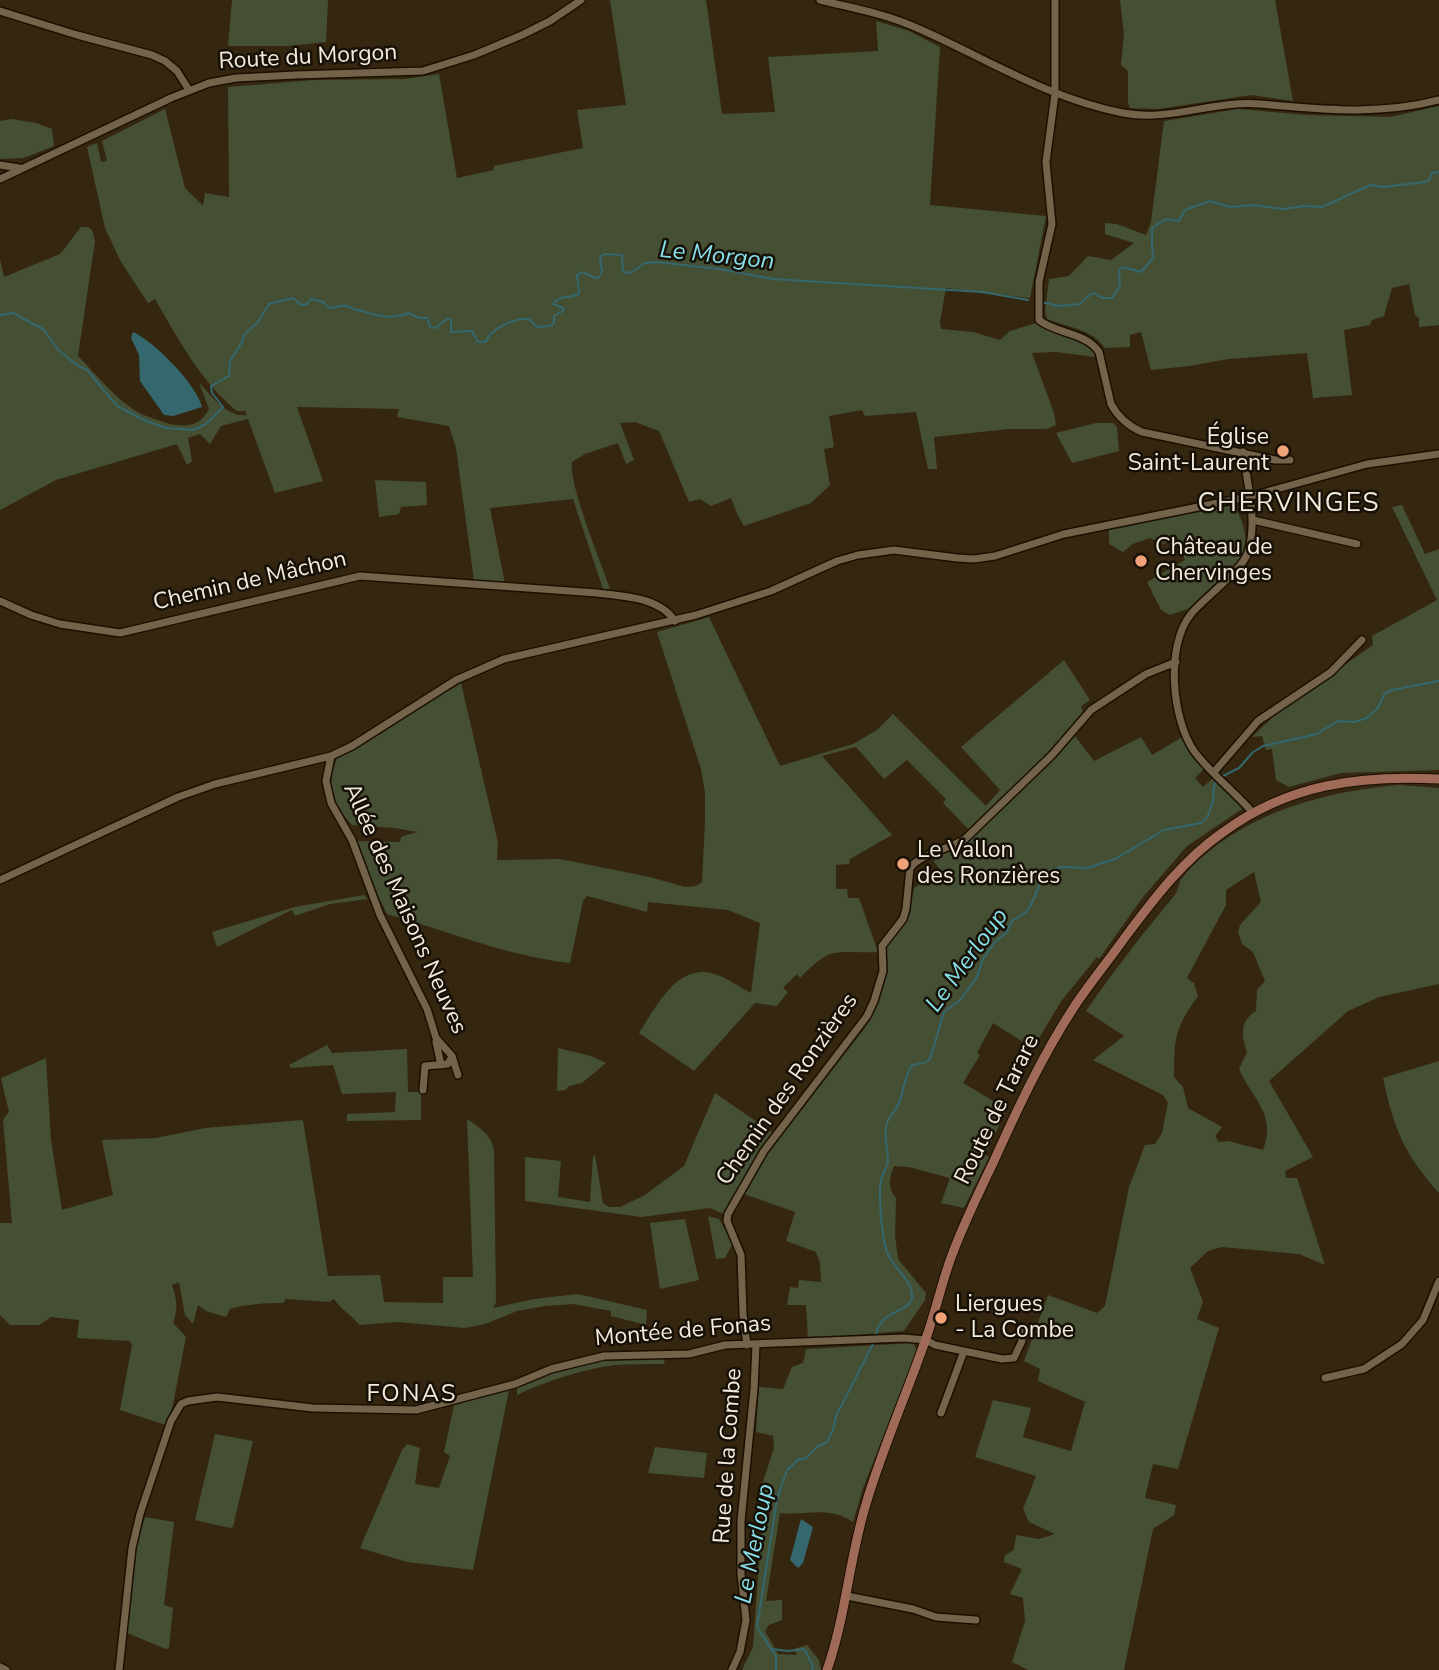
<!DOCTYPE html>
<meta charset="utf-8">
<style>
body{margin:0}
canvas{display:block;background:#34260f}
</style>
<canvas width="1439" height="1670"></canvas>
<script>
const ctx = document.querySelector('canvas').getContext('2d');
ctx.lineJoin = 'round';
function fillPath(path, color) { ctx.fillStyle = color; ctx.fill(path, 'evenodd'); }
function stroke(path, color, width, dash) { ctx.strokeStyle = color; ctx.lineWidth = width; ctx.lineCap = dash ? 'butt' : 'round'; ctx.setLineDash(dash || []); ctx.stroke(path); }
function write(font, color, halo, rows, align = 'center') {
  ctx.font = font + ' "Nunito Sans",sans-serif'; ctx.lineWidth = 5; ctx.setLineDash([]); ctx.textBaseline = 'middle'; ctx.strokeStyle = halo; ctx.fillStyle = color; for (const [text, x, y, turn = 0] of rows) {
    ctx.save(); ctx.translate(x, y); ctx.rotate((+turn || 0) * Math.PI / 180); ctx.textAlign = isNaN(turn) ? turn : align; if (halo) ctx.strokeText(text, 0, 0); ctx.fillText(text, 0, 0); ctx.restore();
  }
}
const green = new Path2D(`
 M232,0h96l-2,42 -39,4h-59z
 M610,0h96l16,114 53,-2 -7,-55 110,-6 -2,-30 33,10 31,16 -10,158 116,11 -16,82 -84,-10 -6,34 1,7 32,3 27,8 10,-9 26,-8 51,23 7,6 1,5 -39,-5 -24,1 22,60 2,12 -10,4h-37l-75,8 3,32h-9l-12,-57 -51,4 -3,-6 -33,6 5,31 -10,2 6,36 -19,18 -67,23 -6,-10 -7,-18 -20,8 -11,-7 -11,3 -30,-71 -24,-9 -15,1 14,37 -8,4 -8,-21 -33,11 -13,8c-4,21 30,103 38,127h-7l-30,-90 -83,9 15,76 -31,-3 -18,-133 -7,-22 -52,-9 2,-8 -102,-2 26,74 -48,12 -27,-74 -27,7 -11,18 -10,-10 -12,4 4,23 -5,4 -10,-21 -121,36 -56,30v-251l4,18 56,-23 21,-27h7l4,3 3,11 -17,115c18,18 34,39 55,53 5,4 13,7 19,9 21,8 45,15 57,-9l-10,-27c12,14 28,36 48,33l-2,-4h-8c-36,-29 -59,-72 -82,-112l-7,4 -27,-41 -16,-34 -18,-81 10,-4 4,19 6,-1 -5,-20 63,-32 20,79 18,18 2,-13 24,4 -1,-110 86,-7 91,-1 34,-5 18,104 37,-8v-4l89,-18 -6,-38 49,-5z
 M1120,0h155l18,101 -42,-6 -93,14 -28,-1 -2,-6v-31l-7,-6 3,-31z
 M1439,106v219l-20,2v-9l-4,-3 -6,-31 -17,4 -8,28 -12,4 -2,5 -26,5 8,65 -39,3 -6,-45 -78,6 -40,7 -38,4 -10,-38 -11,3v12l-25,1c-13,-19 -38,-21 -58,-29l-2,-8 4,-32 20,-3 19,-20 23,4 23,-17 -29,-9v-11l12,1 29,11 5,-13 13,-101 74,-12 69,6 83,2z
 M11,119l25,4 16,6 2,17 -30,12 -24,1v-38z
 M1096,423h17l4,4 2,24 -47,12 -16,-30z
 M375,480l51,2 1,23 -26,2 -2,7 -20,3z
 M1234,504c9,18 17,36 6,56l-52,49 -18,6 -9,-5 -14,-28 38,-22 -8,-23 -14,7 -13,-6 -17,6 -10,8 -14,-8v-14z
 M1402,505l23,49 14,-5v221l-98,3 -52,14 -13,-7 -4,-31 -6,1 -4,-14 -10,1 28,-27 93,-65 -1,-9 65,-36 -45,-93z
 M709,617l71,149 73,-22 24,-14 16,-16 93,92 14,-16 -39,-43 103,-87 26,40 -9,6 2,6 -37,43 -76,76 -27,-28 3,-4 -39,-39 -23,19 -28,-32 -34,9 70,79 -42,24 -1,5 -13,1v24h11l1,9h11l19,54c-44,2 -45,-8 -78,26l-3,-4 -14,14 5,4 -11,14 -22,-3 -61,68 -55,-38c17,-25 36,-68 72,-60 14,3 28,14 40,20l9,-70 -32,-13 -80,-8 -1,10 -60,-16 -4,5 -13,62c-63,-7 -122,-32 -183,-49l-16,-32 -15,-41 44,1 1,-5 16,-5 -22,-4 -43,-3c-22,-24 -26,-35 -15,-67l124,-75 37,160 -1,17 63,-1 90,18 35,10 11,-1 6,-4 3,-61v-29l-4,-23 -44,-137z
 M1075,736l19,25 47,-24 11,18 32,-19 21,32 -10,10 8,9 11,-10 24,24 4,8 -55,37 -44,51 -44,62 -2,-2 -35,43 -29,48 -40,-25 -16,30 3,2 -17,28 44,26 -22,46 4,2 -25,51 -23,-5 9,-25 -41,-11 -15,-1c-5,12 -7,22 2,32l-1,38 3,23 28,34 -1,7 -21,31 -96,8 -2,-34h-19l3,-18 8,1 1,-8 22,2 -1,-19 -4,-11 -30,-11 9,-29 -51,-18 17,-33 103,-132 15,-30 5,-17 3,-14 -1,-23 23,-30 5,-27 27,-17 -7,-9 2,-5 26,-11 28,-25z
 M1400,785l39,3v196l-60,13 -31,14 -79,70 44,76 -28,14 1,7h11l28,87 -26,-11 -77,-7 -14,4 -18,17 13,34 -6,17 22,9 -41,141 -25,-5 -8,34 31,7 -2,10 -21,14 -29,141h-96l-16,-8 13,-41 -2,-23 -13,-4 12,-25 -18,-7 1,-7 9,-5 2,-15 23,4 16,-5 -26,-12 -6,-13 13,-33 -61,-19 18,-57 38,8 -8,29 48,14 14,-49 -47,-21 2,-12 -16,-8 24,-66 49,18 8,-7 24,-119 16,-42 10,-1 7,-11 6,-30 -5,-8 -70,-35 31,-24 -38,-25c28,-40 57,-78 88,-115 5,-6 4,-14 9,-19 53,-62 139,-86 217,-92zM1254,872l7,30 -21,23 -2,7 4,12 11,8 12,29 -8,9 -1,21c-16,10 -15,24 -9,41l-8,17c13,30 38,45 24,81l-35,-9 -9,1 -4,-6 7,-9 -34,-19 -5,-21 -9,-10c0,-39 1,-49 24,-81l-4,-13 -7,-5 39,-73v-15z
 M364,895l4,4 -38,5 -35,12 -3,-6 -75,37 -5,-15 83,-25z
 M327,1045l5,8 75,-4 1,43h13v28l-74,1v-7l48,-2 1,-20 -54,2 -9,-29 -42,3 -2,-3z
 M558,1048l33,8 15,7 -24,20 -13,3 -3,4 -9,1z
 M46,1058l5,82 11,70 51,-15 -11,-55 54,-2 49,-10 98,-8 25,156 52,-1 4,27 59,1v-26h30l-6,-158c14,10 23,14 27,31l2,152 -3,6 41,-9 44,-5 69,16 -1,15 -35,-9v-5l-38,-7 -28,2 -28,5 -32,13 -20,4 -67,-6 -39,3c-7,-10 -18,-15 -25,-26l-5,3 -43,-3 -3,4c-18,0 -36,1 -53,6l-4,8 -20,-6 -8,-6 -5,19 -8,-9 -6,-33 -7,3c5,13 6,25 1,38l13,14 -13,67 -7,21 -46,-15 12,-65 -2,-4 -53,-3 2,-18 -28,-3 -12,8h-29l-10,-10v-92h12l-9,-103 6,-8 -8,-34z
 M1439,1061v132c-35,-39 -45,-64 -56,-115z
 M715,1093l58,40 -23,33 -26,48 -14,-6 -69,9 -116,-16v-44l36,4 -3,36 32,5 3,-46 2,-1 8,48 6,4h11l25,-12 39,-29z
 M708,1216l11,3 14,24 -8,15 -9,1z
 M685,1219l14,61 -39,9 -10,-66z
 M913,1343l4,7 -54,138 -10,34c-25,-17 -47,-6 -73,-9l-14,88 16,-1v20l-13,5 -4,6 13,23 19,1 -3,-6 13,-4 12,15 2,10h-79l11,-23 8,-112 12,-28 -16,-7 17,-52 -1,-12 -17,-4 3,-45 24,2 9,-22 11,-4 3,-14z
 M665,1358l-1,6c-16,0 -33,0 -49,1 -32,4 -69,16 -98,30v-8l34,-14 50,-14z
 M509,1390l-36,180 -66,-8 -47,-14 42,-98 5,-6 13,4 -5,36 24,4 11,-32 -6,-4 10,-47z
 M215,1434l38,7 -20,86 -3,1 -35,-8z
 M655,1447l52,6 -3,25 -56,-5z
 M145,1517l29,5 -10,83 9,3 -4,40 -3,1 -39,-16 7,-81z`);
const water = new Path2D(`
 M133,332c21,9 64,53 69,75l-29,9 -9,-1 -24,-34 -1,-26 -8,-17z
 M801,1519l12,8 -10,36 -5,5 -8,-8z`);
const stream = new Path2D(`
 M1041,302l18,4 21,-2 11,-10 4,-1 7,5h10l8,-12 -1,-16 3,-3 19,5 13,-15c-4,-10 -1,-18 -2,-29l14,-9 13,2 6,-11 25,-9 20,6 22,-2 31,4 21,-3 18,1 48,-22 13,2 42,-5 4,-2 3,-7 7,-1
 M0,315l13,-2 30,16 15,21 20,16 9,4 30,36 29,15 20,7 27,2 13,-6 17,-17 -11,-14 -1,-7 18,-10 1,-15 12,-19 2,-7 14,-13 11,-18 24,-6 8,7 6,-1 4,-5 12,3 6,6c5,0 12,-3 17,-2 7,1 4,3 11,4 17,4 33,11 51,3l11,5h8l3,9 5,1 14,-10 2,2v12l21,-1 6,11h8c3,-13 32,-26 44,-22l7,7 13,-1 4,-3v-7l9,-5v-3l-10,-4c7,-10 16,-5 26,-10l-2,-19 5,-3 13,6 4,-1 3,-5 -2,-15 4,-3 18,1 1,17 8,1 14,-10 11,-1 64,7 53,10 209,13 46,8
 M1221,777l18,-9 14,-16 10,-6 54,-12 21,-13 16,1 13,-4 11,-10 7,-15 7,-3 47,-9
 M876,1335c4,-27 38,-22 36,-40 -1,-18 -22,-28 -26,-46 -4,-14 -8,-55 -5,-69 1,-7 7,-12 7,-20 0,-12 -5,-26 -1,-37 3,-9 11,-14 13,-23 4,-11 5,-25 12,-35l12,-2 6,-4 14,-47 16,-12 17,-23 6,-18 11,-16 12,-10 6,-12 14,-9 4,-5 13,-30 8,-7 11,-3 25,1 28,-9 49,-29 37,-7 6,-5 6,-17 1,-15 3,-5
 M771,1649l5,7v14
 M812,1670l1,-4 -9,-17 -16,2 -17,-2 -14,-22 20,-128 10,-29 11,-10 8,-2 11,-11 10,-5 6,-12 3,-14 37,-72`);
const minor = new Path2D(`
 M820,0c32,8 67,14 97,28 69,30 132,71 206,85 47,9 90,-13 137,-9 61,5 118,12 179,-4
 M1055,0v94l-9,68 6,62 -13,58v38c17,14 47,12 60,32l12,52c7,13 17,22 31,28l133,28h15
 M0,11l77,24 75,20 13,6 12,10 12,19
 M0,165l19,3
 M0,179l171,-81 38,-15 27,-5 60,-3 127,-4 51,-16 48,-20 28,-14 31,-21
 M1243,452c4,32 15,69 5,100 -5,18 -44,46 -57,62 -26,32 -19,105 3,137 17,23 41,41 59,62
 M1253,520l104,24
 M0,601l31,14 29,9 60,9 240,-57 237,17c26,3 62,4 78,28
 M331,756l-5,25 5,22 21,37 28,75 47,94 9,29 16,18 6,19
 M1214,772l44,-51 73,-49 31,-32
 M0,880l178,-83 37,-13 116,-28 21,-10 104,-66 48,-21 192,-44 75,-24 66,-30 21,-6 36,-5 63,8 17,1 21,-3 69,-22 184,-37 119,-33 72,-10
 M436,1042l5,23
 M423,1090l2,-24 23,-2 4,-8
 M747,1345l-4,-31 -2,-59 -14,-34 1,-7 36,-63 103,-135 7,-15 9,-30 -1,-25 21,-27 3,-10 4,-41c12,-15 39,-19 55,-29l87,-84 39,-45 55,-36 30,-12
 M1325,1378l39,-9 38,-25 21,-24 16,-39
 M941,1413l23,-62
 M847,1596l66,13 23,8 40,3
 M0,1667l6,3
 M119,1670l13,-122 8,-34 31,-93 10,-17 7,-3 29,-4 96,11 103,2 99,-26 36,-15 53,-13 85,-2 36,-9 179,-7 22,2 9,5 67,14 12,-1 8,-17 -1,-14
 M732,1670l8,-18 6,-32 -5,-46v-53l13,-132 2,-44`);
const major = new Path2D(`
 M827,1670c19,-54 22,-111 39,-166 16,-54 39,-106 58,-160 11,-29 17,-60 28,-89 12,-32 26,-61 41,-92 24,-53 49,-107 81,-156 16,-24 35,-47 52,-71 28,-37 57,-76 96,-103 66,-49 137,-58 217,-54`);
const markers = [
 [1283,451,7,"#f0a278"],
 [1141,561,7,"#f0a278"],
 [903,864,7,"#f0a278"],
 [941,1318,7,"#f0a278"]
];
const streetNames = [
 ["Route du Morgon",308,58,-3],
 ["Chemin de Mâchon",250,582,-13],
 ["Allée des Maisons Neuves",404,909,66],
 ["Chemin des Ronzières",788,1090,-55],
 ["Route de Tarare",998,1110,-64],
 ["Montée de Fonas",683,1332,-5],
 ["Rue de la Combe",729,1456,-86]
];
const poiNames = [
 ["Église",1269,438,"right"],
 ["Saint-Laurent",1269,464,"right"],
 ["Château de",1155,548],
 ["Chervinges",1155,574],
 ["Le Vallon",917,851],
 ["des Ronzières",917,877],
 ["Liergues",955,1305],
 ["- La Combe",955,1331]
];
const waterNames = [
 ["Le Morgon",717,257,6],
 ["Le Merloup",968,961,-54],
 ["Le Merloup",756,1544,-79]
];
const neighbourhoodNames = [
 ["FONAS",412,1395]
];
const quarterNames = [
 ["CHERVINGES",1289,505]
];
fillPath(green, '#454f34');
fillPath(water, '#34686e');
stroke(stream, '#34686e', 2);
stroke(minor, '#1b0f00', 10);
stroke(major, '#1b0f00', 11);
stroke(minor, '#73634a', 7);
stroke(major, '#a06a58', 9);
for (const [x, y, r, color] of markers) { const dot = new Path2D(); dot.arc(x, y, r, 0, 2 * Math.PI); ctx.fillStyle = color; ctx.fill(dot); stroke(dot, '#161007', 2.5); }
write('23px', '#f3eadc', '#161007', streetNames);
write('23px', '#f3eadc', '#161007', poiNames, 'left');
write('italic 24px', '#86dfe9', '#161007', waterNames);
ctx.letterSpacing = '2px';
write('24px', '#f3eadc', '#161007', neighbourhoodNames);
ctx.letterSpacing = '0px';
ctx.letterSpacing = '2px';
write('26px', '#f3eadc', '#161007', quarterNames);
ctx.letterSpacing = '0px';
</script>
